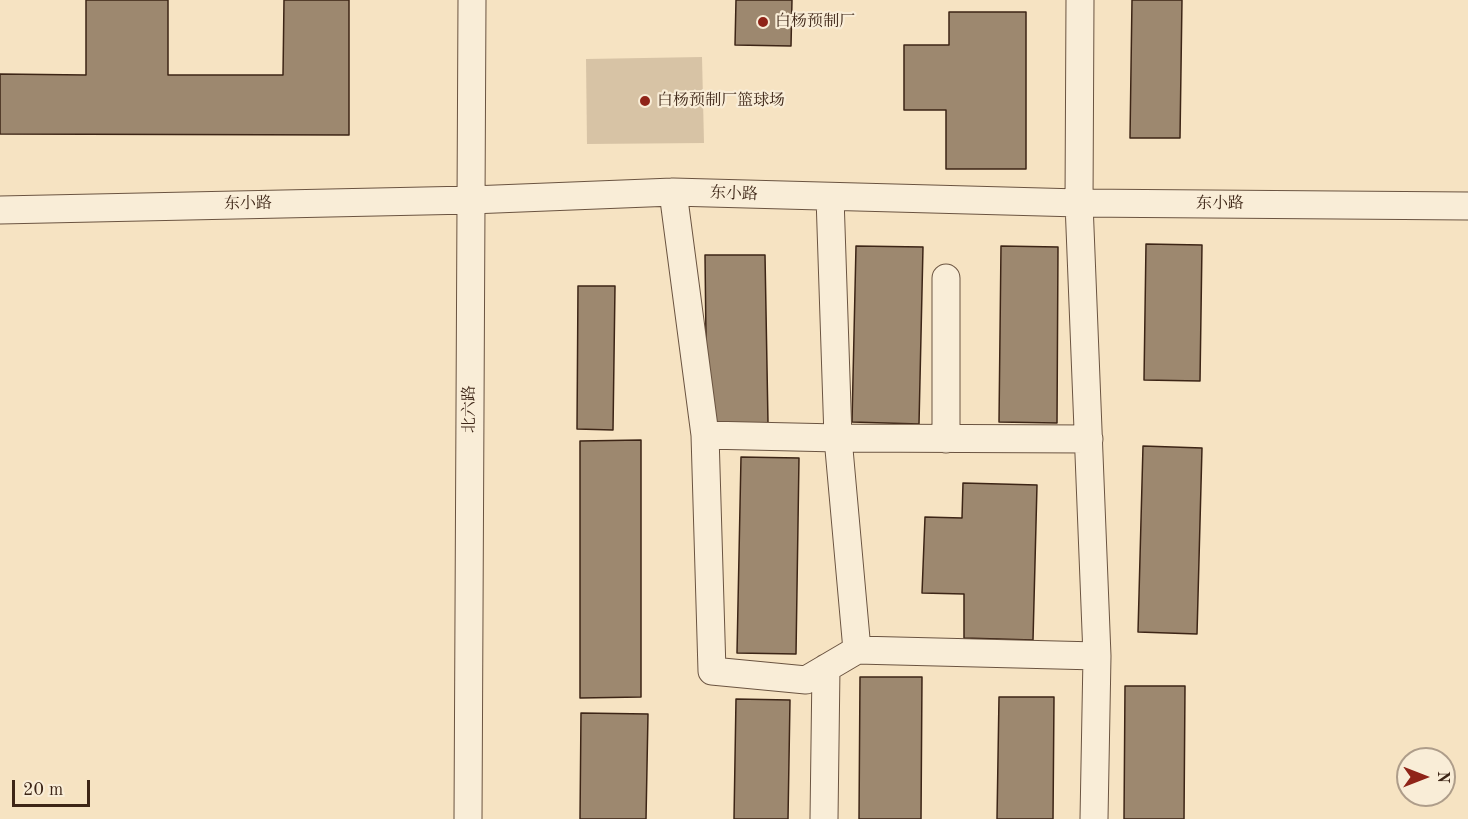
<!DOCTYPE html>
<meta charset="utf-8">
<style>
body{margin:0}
#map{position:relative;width:1468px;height:819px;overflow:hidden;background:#f6e3c2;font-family:"Old Standard TT",serif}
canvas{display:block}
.north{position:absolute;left:1396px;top:747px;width:60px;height:60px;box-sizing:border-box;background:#f9edd7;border:2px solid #ae9d8a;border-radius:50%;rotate:90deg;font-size:16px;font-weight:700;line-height:24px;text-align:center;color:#3d2516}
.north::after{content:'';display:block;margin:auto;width:21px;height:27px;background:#8f2418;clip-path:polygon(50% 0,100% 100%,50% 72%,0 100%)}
.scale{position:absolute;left:12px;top:780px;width:78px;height:27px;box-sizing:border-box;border:3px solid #3d2516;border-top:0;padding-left:8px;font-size:18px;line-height:21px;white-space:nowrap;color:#3d2516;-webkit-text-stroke:4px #f9edd7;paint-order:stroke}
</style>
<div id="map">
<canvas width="1468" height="819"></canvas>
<div class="north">N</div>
<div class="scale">20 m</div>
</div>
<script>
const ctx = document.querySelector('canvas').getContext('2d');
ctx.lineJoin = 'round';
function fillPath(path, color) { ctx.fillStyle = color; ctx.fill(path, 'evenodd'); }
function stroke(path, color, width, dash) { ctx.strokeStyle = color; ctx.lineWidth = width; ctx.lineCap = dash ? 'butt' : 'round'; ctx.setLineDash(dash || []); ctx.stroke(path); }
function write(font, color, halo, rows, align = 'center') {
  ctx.font = font + ' "Old Standard TT","Noto Serif SC",serif'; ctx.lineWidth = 4.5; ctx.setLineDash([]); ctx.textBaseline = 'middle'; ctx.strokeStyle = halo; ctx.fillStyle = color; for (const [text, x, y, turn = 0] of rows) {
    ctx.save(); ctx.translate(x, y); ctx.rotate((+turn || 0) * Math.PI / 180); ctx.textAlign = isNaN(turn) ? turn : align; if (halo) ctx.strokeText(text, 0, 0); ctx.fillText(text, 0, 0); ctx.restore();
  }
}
const green = new Path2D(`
 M702,57l2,86 -117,1 -1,-85z`);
const building = new Path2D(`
 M86,0h82v75h115l1,-75h65v135l-349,-1v-60l86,1z
 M736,0h56l-1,46 -56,-1z
 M1132,0h50l-2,138h-50z
 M949,12h77v157h-80v-59h-42v-65h45z
 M1146,244l56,1 -2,136 -56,-1z
 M856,246l67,1 -4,177 -67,-2z
 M1001,246l57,1 -1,176 -58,-1z
 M705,255h60l3,168 -61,1z
 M578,286h37l-2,144 -36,-1z
 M641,440v257l-61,1v-257z
 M1143,446l59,2 -5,186 -59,-2z
 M741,457l58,1 -3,196 -59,-1z
 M963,483l74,2 -4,155 -69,-2v-44l-42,-1 3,-76 37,1z
 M860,677h62l-1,142h-62z
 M1125,686h60l-1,133h-60z
 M999,697h55l-1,122h-56z
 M736,699l54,1 -2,119h-54z
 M581,713l67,1 -2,105h-66z`);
const minor = new Path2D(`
 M673,192l32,243
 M830,197l8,241 19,212 240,6 -18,-453 1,-203
 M0,210l471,-10 202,-8 406,11 389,3
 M946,278v161
 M857,650l-51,30 -94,-9 -7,-236 133,3 251,1
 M468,819l4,-819
 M824,819l2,-151
 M1094,819l3,-163`);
const markers = [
 [763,22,6,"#8f2418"],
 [645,101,6,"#8f2418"]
];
const poiNames = [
 ["白杨预制厂",775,22],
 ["白杨预制厂篮球场",657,101]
];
const streetNames = [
 ["东小路",734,194,2],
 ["东小路",248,204,-1],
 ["东小路",1220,204],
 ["北六路",470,409,-90]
];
fillPath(green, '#d7c3a5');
fillPath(building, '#9d886f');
stroke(building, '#3d2516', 1.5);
stroke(minor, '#6b5441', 29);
stroke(minor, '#f9edd7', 27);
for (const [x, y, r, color] of markers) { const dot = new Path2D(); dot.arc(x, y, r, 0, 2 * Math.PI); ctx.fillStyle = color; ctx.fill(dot); stroke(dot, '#f9edd7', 2); }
write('16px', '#3d2516', '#f9edd7', poiNames, 'left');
write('16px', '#3d2516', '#f9edd7', streetNames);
</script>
